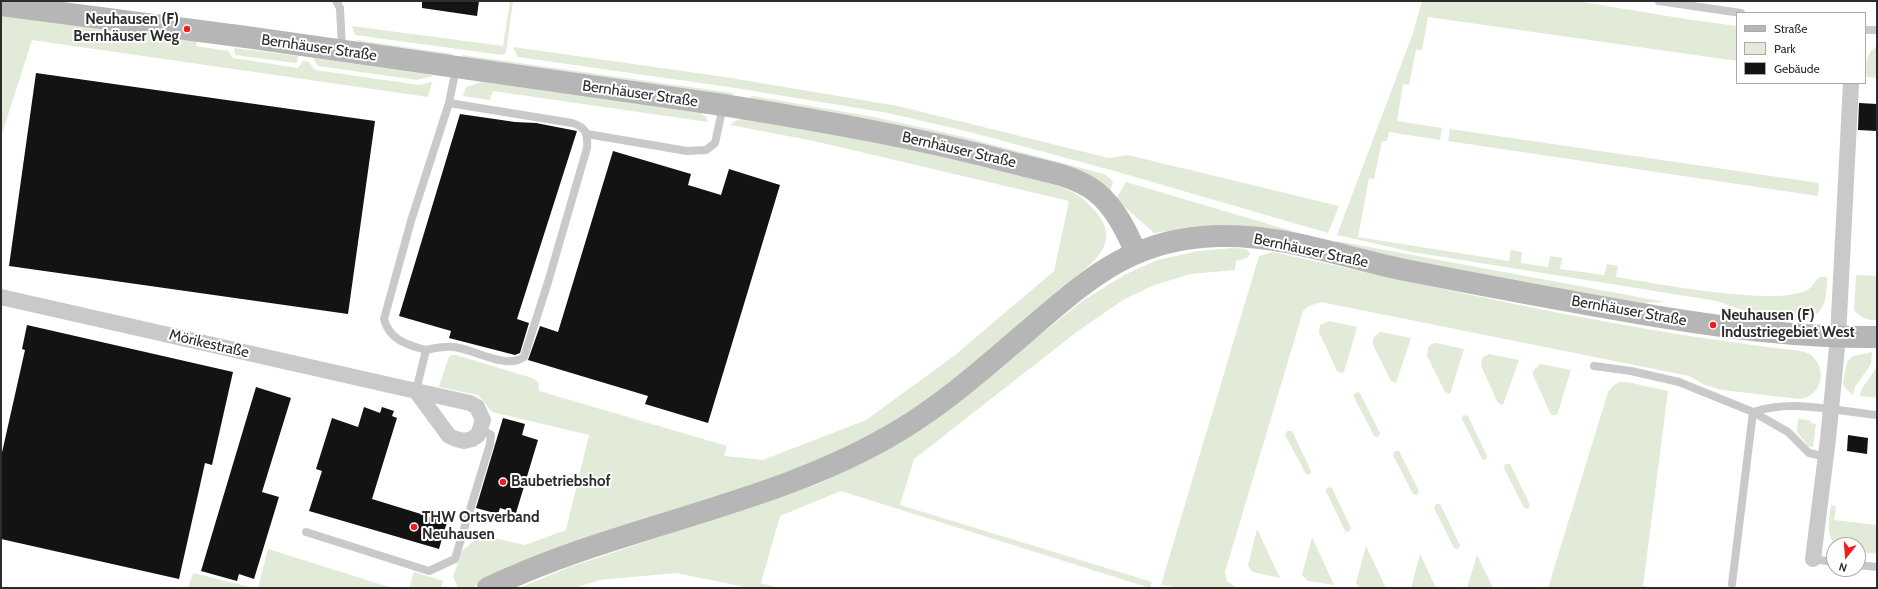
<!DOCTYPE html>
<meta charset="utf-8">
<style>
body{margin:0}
#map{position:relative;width:1878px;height:589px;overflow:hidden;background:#fff;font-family:Cabin,sans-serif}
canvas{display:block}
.frame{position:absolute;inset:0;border:2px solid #2c2c2c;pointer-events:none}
.legend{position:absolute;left:1736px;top:12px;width:130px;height:72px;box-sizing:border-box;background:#fff;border:1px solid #ababab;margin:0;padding:5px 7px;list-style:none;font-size:12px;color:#2c2c2c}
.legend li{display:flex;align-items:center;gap:8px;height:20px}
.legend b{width:20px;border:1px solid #ababab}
.north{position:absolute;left:1826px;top:537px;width:40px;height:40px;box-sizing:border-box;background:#fff;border:1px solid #ababab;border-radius:50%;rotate:197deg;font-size:11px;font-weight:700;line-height:16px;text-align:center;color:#2c2c2c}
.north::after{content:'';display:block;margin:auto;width:14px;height:18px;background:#f51c1c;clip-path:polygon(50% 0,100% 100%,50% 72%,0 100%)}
</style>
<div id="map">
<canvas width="1878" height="589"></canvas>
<div class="frame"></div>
<ul class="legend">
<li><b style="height:5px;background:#b6b6b6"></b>Straße</li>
<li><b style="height:11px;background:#e1ebd7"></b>Park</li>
<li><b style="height:11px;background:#131313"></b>Gebäude</li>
</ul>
<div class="north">N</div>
</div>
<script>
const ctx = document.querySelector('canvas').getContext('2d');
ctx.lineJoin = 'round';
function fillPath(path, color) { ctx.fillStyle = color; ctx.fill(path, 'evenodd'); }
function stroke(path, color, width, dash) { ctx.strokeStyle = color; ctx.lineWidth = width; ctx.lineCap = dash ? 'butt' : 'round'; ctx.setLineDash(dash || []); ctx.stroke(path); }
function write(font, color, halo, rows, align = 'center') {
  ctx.font = font + ' Cabin,sans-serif'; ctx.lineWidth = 4; ctx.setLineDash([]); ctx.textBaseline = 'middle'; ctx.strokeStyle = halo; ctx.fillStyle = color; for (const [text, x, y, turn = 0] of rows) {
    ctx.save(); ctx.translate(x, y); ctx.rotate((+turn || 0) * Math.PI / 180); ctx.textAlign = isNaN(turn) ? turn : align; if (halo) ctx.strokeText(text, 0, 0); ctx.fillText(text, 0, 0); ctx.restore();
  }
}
const green = new Path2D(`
 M510,1h3l-7,51 -4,3 -147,-20 -3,-9 151,20z
 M1422,1h154l116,19 45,6v35l-309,-44 -6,33h-6l-7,35 -6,-1 -6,37 45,7 -2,12 -51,-8 -2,9h-5l-8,38 -5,-1 -11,59 151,24 2,-11 11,2 -1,11 27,4 2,-11 12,2 -2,11 44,6 3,-11 11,2 -2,11c39,6 160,30 191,13 6,-3 7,-10 13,-13h7c0,12 0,26 -9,36 -19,19 -79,-4 -101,-12l-305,-49 -75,-17 76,-202z
 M1,14l196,27 -1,5 32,5 5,7 65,10 5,-7 6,1 6,8 104,15 13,-3 -4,15 -396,-57 -31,97z
 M357,40l96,14 -2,9 -89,-17z
 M1877,46v32l-10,-1c-2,-11 -1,-25 10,-31z
 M513,47l212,30 173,29 211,52 19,-3 211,51 -11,27 -217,-63 -141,-38 -82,-19 -159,-26 -211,-30z
 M234,48l64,8 -1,6 -2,1 -60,-8z
 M462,55l271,38 -2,6 -271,-35z
 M313,58l112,16 9,2 -17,4 -99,-14z
 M482,82l218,31 6,4 2,5 -215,-31 -3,9 -27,-4 3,-9z
 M753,96l121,21 86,19 144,38 7,5 2,4 -3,7h-3l-358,-89 1,-4z
 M742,119c80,13 160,27 238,46 29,7 59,12 86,24 13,5 25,16 33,27 25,34 -21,57 -43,76 -44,39 -85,82 -134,115 -72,48 -155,77 -236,105 -60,20 -119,39 -178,59l-37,17h-13l-5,-11 9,-26 19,-16 44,10 41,-15 23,-95 -97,-23 -14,-17 -39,-8 9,-28 3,-4h5l76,23 6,4 1,9 188,55 -3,10 39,4 103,-40 88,-64 100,-85 15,-70 -255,-60 -84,-16 5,-4z
 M1450,129l369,54 -1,13 -370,-55z
 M1126,182l193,57 -137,-10 -28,4 -38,-34z
 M1337,241l328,61 -21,1 -177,-28 -130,-30z
 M1233,248l13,1 4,4 -3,5 -11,3 -1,9 -45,4 -38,12 -29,14 -45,31 -164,128 -14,46 252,77 -2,6 -309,-97 -61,25 -19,67 18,5h-29l-74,-15 -77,7 -24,8h-56l51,-21 248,-83 65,-32 57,-36 141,-114 45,-28 32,-14 40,-9z
 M1273,252c175,38 350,79 528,99 3,1 9,2 11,5 16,15 9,40 -12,43l-78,-9 -17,-5 -16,-9 -368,-74 -12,4 -6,5 -78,261 2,9 10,7h-56l-20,-3 98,-329z
 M1856,275l21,1v44c-9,1 -17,-3 -23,-10z
 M1329,321l28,6 -13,45 -2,1 -5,-2 -18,-39 1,-7z
 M1380,332l31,6 -15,45 -5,-2 -18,-36v-7z
 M1436,343l28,6 -14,45 -5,-2 -18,-36 1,-8 3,-4z
 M1872,352l-1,12 -16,23 -2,8 -8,-7 -2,-6 4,-20 6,-6z
 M1489,354l30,6 -16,45 -5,-2 -17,-37 1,-8z
 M1540,364l31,6 -14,45h-6l-18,-40v-4z
 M1877,367v31l-17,-2 1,-6z
 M1619,382h8l41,9 -25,195 13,2h-108l60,-196 5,-6z
 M1358,392l2,1 20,40 -2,4 -4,-1 -20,-39v-3z
 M1463,415l5,1 19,40 -1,4 -4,-1 -20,-40z
 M1798,419l11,1 2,3 5,1 -3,23 -5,-1 -11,-14z
 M1287,431h5l19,40 -1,4 -4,-1 -21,-39z
 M1395,451h4l20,40 -2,4 -4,-1 -20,-39z
 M1505,464h5l20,41 -2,4 -4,-1 -20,-40z
 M1330,487l2,1 19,40 -2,4 -4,-1 -19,-40v-2z
 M1436,504h4l20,41 -2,4 -4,-1 -20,-40z
 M1831,505l5,1 -2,14 43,5v29l-19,-3v-6c-6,0 -13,1 -19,0 -15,-3 -9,-30 -8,-40z
 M1257,529l23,49 -27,-6 -5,-6z
 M1312,537l22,48 -26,-4 -6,-6z
 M1366,546l20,42h-26l-4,-5z
 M268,549l124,39h-134z
 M1420,554l16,34h-25z
 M1477,555l16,33h-26z
 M414,572l29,9 -2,7h-32z
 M193,573l61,15h-66z`);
const building = new Path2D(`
 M422,1h57l-2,15 -55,-8z
 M36,73l339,48 -27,193 -339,-48z
 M1859,103l18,1v27l-19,-1z
 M460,114l55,8 21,1 41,8 -60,188 12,4 -9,30 -5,2 -66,-17 2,-7 -52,-15z
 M613,151l78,23 -3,11 33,10 8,-26 51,16 -72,238 -63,-19 3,-8 -120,-36 12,-34 18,6z
 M27,325l206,47 -21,93 -7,-2 -26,116 -178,-40v-82l24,-107 -3,-1z
 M256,387l35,11 -29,94 17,5 -25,82 -15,-5 -2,7 -36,-10z
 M364,407l16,6 2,-6 12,4 -2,5 5,2 -25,81 75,23 -8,27 -130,-38 13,-40 -6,-2 16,-51 26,9z
 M503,418l22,6 -3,11 16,5 -22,73 -16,-5 -2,6 -22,-6z
 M1848,435l20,3 -1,16 -20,-3z`);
const lane = new Path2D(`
 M336,1l4,7 2,41
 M1659,1l82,12
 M1865,30h12
 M587,134l100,17 19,-1 9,-7 8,-37
 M426,350c9,-2 19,-4 28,-3 20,2 52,23 70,10l24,-75 39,-134c1,-14 -1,-21 -15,-25l-123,-20
 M1594,366l37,5 48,11 74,30c40,-13 83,-1 124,3
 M416,391l10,-41c-18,-5 -37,-10 -42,-31l27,-98 38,-118 7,-35
 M306,532l123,39 26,-12 35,-115 1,-9 -10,-6
 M1813,559l21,3
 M1858,565l19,2
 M1732,584l21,-172 35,20 21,21 17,4`);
const street = new Path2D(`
 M1,297l415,94 54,12 7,4 6,13 -5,15 -6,4 -8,2 -8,-2 -7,-3 -33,-45
 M1813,559l15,-120 10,-102 13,-254`);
const secondary = new Path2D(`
 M1,5l245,32 477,68c99,16 197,33 294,59 26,7 58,11 79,28 19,15 31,40 40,61
 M488,588c133,-64 285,-81 412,-158 45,-27 84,-62 124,-96 63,-54 106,-96 195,-98 65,-2 129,23 191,35 81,16 162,31 244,45 74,12 148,22 223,21`);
const markers = [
 [187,29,4,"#f51c1c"],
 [1713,325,4,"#f51c1c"],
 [503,482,4,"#f51c1c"],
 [414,527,4,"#f51c1c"]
];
const poiNames = [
 ["Neuhausen (F)",179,20,"right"],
 ["Bernhäuser Weg",179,37,"right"],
 ["Neuhausen (F)",1721,316],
 ["Industriegebiet West",1721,333],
 ["Baubetriebshof",511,482],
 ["THW Ortsverband",422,518],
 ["Neuhausen",422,535]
];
const streetNames = [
 ["Bernhäuser Straße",319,48,8],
 ["Bernhäuser Straße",640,94,8],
 ["Bernhäuser Straße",959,150,13],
 ["Bernhäuser Straße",1311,251,12],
 ["Bernhäuser Straße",1629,311,10],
 ["Mörikestraße",209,344,13]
];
fillPath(green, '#e1ebd7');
fillPath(building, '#131313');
stroke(lane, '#c9c9c9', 8);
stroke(street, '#c9c9c9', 16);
stroke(secondary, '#b6b6b6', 22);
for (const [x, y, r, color] of markers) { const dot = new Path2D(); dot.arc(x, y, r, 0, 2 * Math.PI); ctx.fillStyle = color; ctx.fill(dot); stroke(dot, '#fff', 1.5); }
write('bold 15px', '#2c2c2c', '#fff', poiNames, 'left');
write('15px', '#2c2c2c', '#fff', streetNames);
</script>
